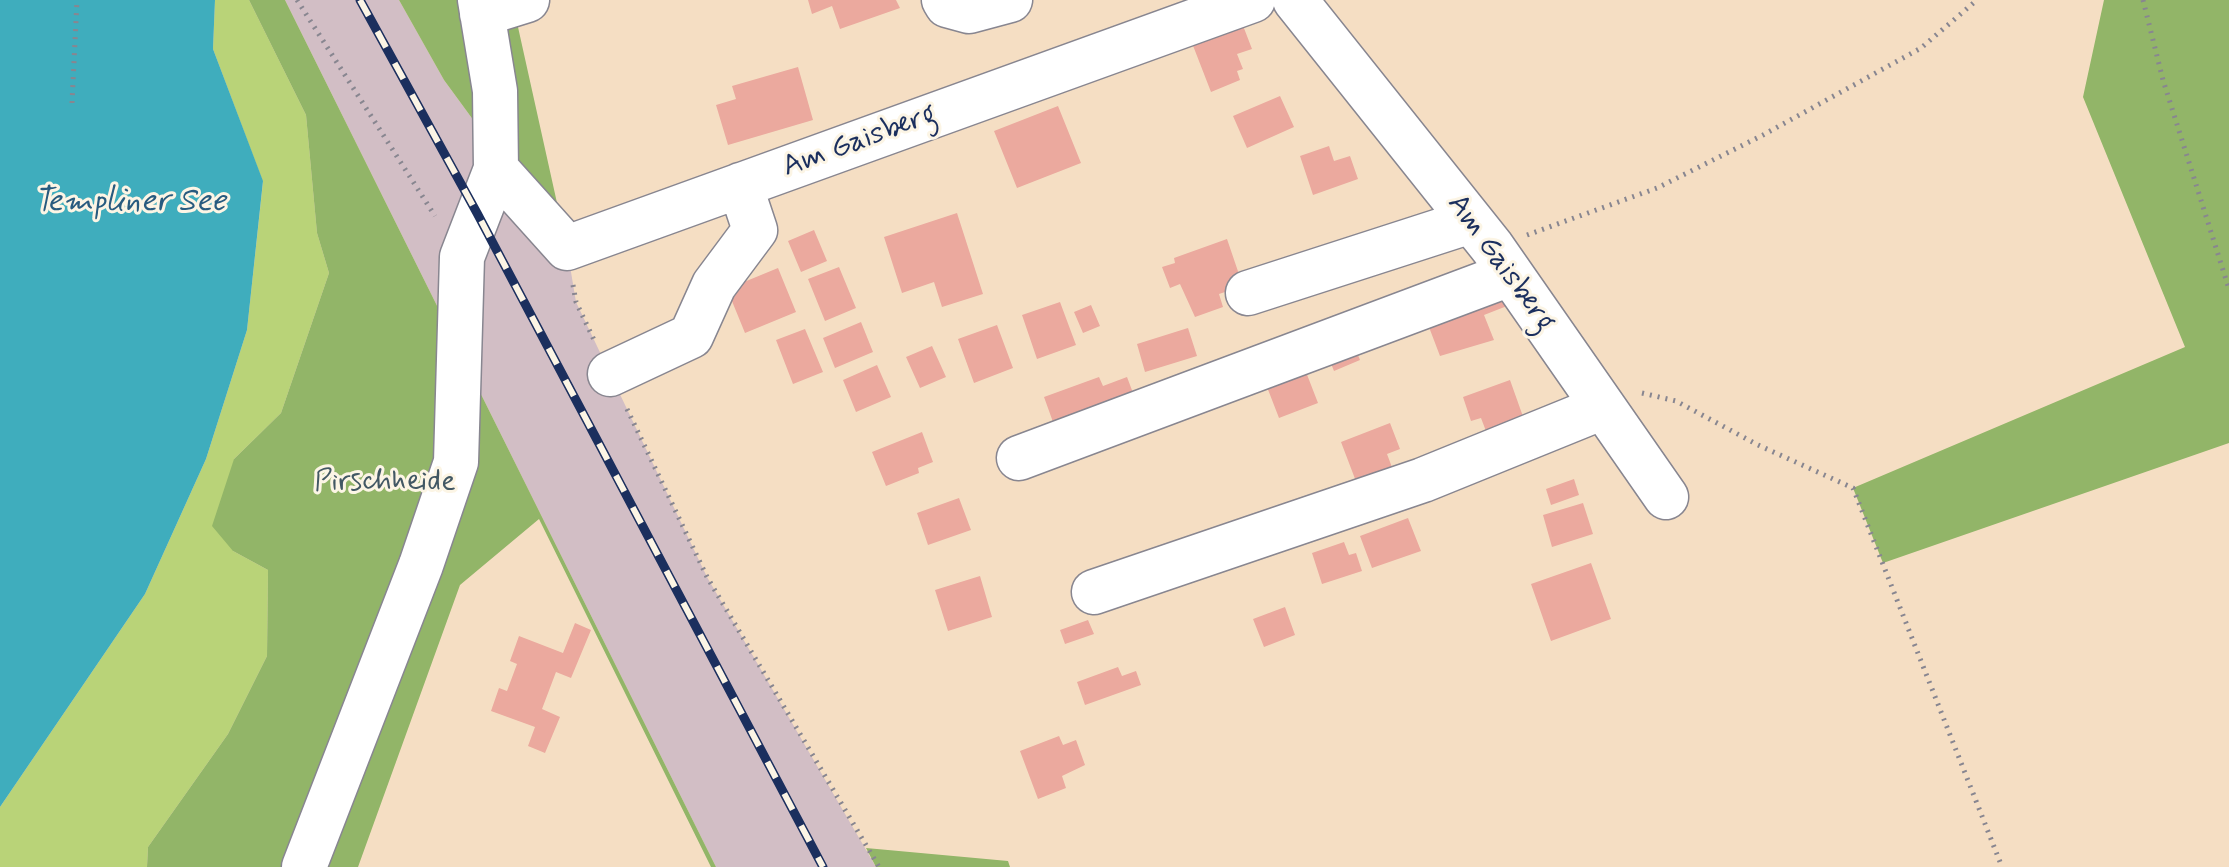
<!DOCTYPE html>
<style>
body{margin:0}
canvas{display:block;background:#f5dec3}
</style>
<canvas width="2229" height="867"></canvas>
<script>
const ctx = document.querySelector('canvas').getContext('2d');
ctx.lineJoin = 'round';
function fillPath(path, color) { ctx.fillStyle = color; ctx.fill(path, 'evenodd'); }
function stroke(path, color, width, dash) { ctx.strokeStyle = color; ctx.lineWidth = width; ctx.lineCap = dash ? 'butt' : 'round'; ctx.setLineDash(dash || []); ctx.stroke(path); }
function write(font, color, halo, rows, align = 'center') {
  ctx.font = font + ' Mynerve,sans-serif'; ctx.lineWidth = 6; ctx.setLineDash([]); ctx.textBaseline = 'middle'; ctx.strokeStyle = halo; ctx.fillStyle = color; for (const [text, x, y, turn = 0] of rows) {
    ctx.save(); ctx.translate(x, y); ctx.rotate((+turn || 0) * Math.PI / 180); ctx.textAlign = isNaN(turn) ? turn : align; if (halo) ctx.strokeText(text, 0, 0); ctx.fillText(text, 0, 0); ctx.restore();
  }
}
const industrial = new Path2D(`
 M285,0h114l45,80 123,168 9,54 131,275 169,290h-160z`);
const green = new Path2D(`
 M215,0h34l57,115 11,118 12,40 -48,140 -47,46 -1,92 35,19 -1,86 -39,78 -80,113 -1,20h-147v-60l145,-213 61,-135 41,-129 16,-148 -50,-133z`);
const forest = new Path2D(`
 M249,0h36l431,867h-5l-172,-348 -79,66 -102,282h-211l1,-20 80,-113 39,-78 1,-86 -35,-19 -21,-25 22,-67 47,-46 48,-140 -12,-40 -11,-118z
 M399,0h113l55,248 -123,-168z
 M2104,0h125v443l-346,120 -30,-75 332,-141 -102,-250z
 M866,848l142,13 2,6h-134z`);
const water = new Path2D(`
 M0,0h215l-2,49 50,132 -16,149 -41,129 -61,135 -145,213z`);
const building = new Path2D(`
 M808,0h88l4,8 -60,21 -8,-23 -20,8z
 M1242,23l10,26 -15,5 6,15 -6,2 3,9 -29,12 -19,-49z
 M798,67l15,53 -85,25 -12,-40 20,-6 -4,-13z
 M1280,96l14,31 -47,21 -14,-32z
 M1058,106l23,57 -64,25 -23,-57z
 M1329,146l5,15 16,-5 8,23 -45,16 -13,-39z
 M957,213l26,81 -41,13 -8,-25 -32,11 -18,-56z
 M814,230l13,31 -26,11 -13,-31z
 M1227,239l16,47 -24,8 4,13 -28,10 -15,-33 -10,4 -8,-21 13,-4 -1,-5z
 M839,267l17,41 -31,13 -17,-42z
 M778,268l18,44 -51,21 -18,-44z
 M1494,288l13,18 -23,9 10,25 -54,16 -16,-42z
 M1060,302l16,43 -39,14 -15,-44z
 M1091,305l9,21 -17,7 -9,-21z
 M861,322l12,30 -38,16 -12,-30z
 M997,325l16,43 -39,15 -16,-44z
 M1188,328l9,28 -52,16 -8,-28z
 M805,329l18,43 -30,12 -17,-44z
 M1352,340l8,20 -26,11 -8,-20z
 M932,346l14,31 -26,11 -14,-31z
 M877,365l14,32 -35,15 -13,-32z
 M1306,372l12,31 -39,15 -12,-31z
 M1099,377l4,9 24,-9 6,16 -80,29 -9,-25z
 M1510,380l16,45 -37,14 -8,-21 -10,3 -8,-24z
 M1390,423l10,26 -13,5 6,16 -36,14 -16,-42z
 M922,432l11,30 -15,6 1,5 -33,13 -14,-34z
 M1574,479l5,16 -28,10 -5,-16z
 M959,498l12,32 -43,15 -11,-32z
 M1583,503l10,31 -41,13 -9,-32z
 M1408,518l13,33 -49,17 -12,-32z
 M1344,542l5,13 7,-2 6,18 -40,13 -10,-31z
 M1591,563l20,56 -60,22 -20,-57z
 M980,576l12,41 -44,14 -13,-41z
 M1285,607l10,28 -31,12 -11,-28z
 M1088,620l6,14 -29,10 -5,-14z
 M575,623l16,7 -20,48 -15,-6 -14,37 18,8 -15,36 -17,-7 7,-19 -44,-16 8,-23 8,3 10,-27 -7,-3 9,-25 44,17z
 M1118,667l4,9 14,-5 5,14 -56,20 -8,-23z
 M1059,736l4,9 13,-5 9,25 -23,11 4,12 -28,11 -18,-48z`);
const path = new Path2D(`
 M297,0l138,216
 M2143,0l20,80 66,209
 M72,103l5,-103
 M1527,235l130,-47 106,-53 158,-87 56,-48
 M573,285l3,17 19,40
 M1642,393l34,8 82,44 95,43 149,379
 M627,409l80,168 172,290`);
const minor = new Path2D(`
 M944,0l3,5 22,6 41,-11
 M1295,0l197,247 174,250
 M482,14l45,-14
 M496,169l71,79 686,-248
 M1248,293l223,-72
 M610,374l81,-38 23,-51 41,-55 -15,-45
 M1019,458l491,-184
 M1094,592l329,-112 180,-73
 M304,867l117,-302 35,-103 6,-205 34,-88 -1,-78 -15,-91`);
const rail = new Path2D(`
 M360,0l117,213 346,654`);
const streetNames = [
 ["Am Gaisberg",860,142,-20],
 ["Am Gaisberg",1500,264,54]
];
const parkNames = [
 ["Pirschheide",385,483]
];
const waterNames = [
 ["Templiner See",130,203]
];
fillPath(industrial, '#d2bec5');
fillPath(green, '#b9d378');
fillPath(forest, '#92b568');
fillPath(water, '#3fadbd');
fillPath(building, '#eba99e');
stroke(minor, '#888690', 47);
stroke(path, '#888690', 5, [2, 6]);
stroke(minor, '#fff', 44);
stroke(rail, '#1b2f5e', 9);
stroke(rail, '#fcf5e5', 6, [18]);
write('30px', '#1b2f5e', '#fcf5e5', streetNames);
write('30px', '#425864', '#fcf5e5', parkNames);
write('italic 32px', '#285b7f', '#fcf5e5', waterNames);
</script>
